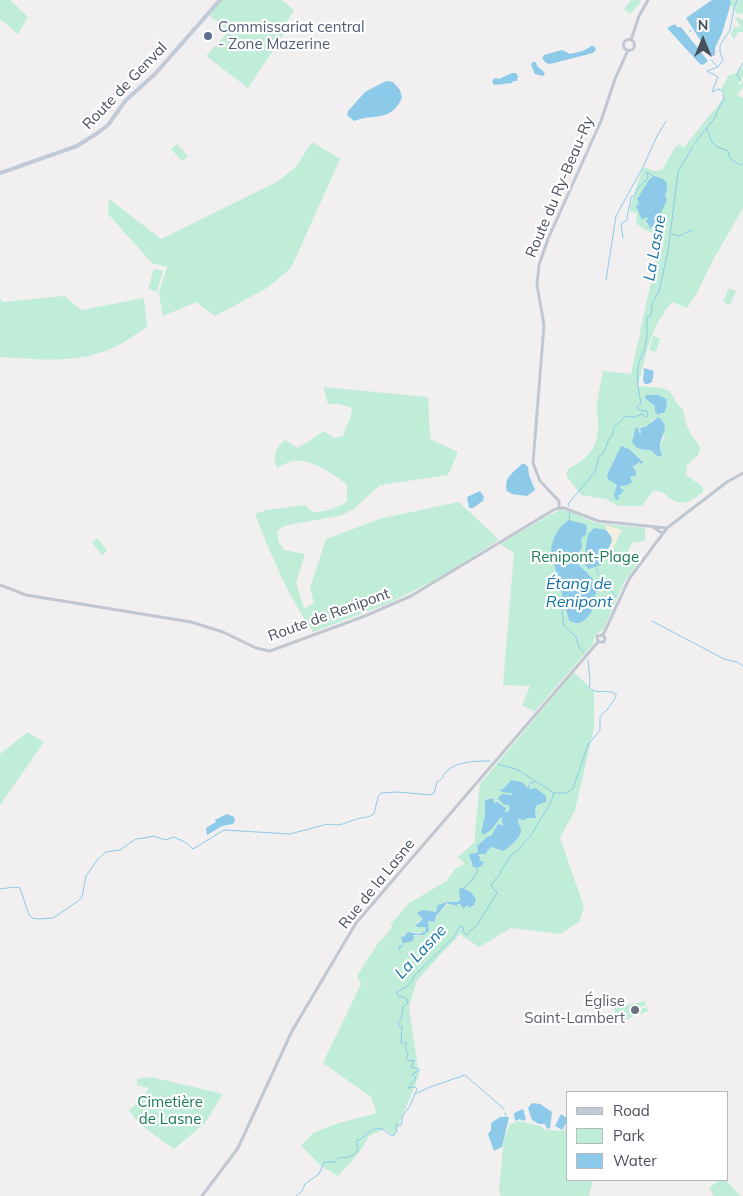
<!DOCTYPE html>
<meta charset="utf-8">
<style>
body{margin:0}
#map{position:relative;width:743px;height:1196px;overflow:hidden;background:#f1efef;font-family:Mulish,sans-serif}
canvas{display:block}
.legend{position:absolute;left:566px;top:1091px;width:162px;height:90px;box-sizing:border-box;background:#fff;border:1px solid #b6b9be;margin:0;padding:6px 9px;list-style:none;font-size:15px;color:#48505c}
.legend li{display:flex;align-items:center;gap:10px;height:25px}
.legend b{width:25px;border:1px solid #b6b9be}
.north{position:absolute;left:678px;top:15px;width:50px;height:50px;-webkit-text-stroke:4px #fff;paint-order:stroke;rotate:0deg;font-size:14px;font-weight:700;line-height:20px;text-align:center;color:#48505c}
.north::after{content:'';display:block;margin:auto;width:18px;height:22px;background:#48505c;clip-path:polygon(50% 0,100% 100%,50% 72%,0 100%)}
</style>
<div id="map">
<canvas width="743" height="1196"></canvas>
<ul class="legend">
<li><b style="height:6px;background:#c2cad7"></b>Road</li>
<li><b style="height:14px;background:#bfedd7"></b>Park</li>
<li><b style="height:14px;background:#8dcae9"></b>Water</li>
</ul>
<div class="north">N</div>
</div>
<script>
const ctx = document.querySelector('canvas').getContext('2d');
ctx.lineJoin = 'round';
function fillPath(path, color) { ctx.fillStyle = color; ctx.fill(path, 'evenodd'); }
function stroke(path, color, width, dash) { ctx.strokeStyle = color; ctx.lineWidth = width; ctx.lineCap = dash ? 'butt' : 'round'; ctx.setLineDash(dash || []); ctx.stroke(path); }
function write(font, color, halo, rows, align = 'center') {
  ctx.font = font + ' Mulish,sans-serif'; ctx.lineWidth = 4.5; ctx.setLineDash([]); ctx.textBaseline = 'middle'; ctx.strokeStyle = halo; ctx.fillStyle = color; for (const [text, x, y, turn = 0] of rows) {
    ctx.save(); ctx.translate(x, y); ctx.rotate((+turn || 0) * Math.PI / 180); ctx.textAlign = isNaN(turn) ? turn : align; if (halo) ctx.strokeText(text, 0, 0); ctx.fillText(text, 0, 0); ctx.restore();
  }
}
const green = new Path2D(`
 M0,0h10l18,17 -10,17 -18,-15z
 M222,0h60l12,10 -11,19 3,2 -38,57 -42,-32 23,-25 -20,-16z
 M631,0h8l2,2 -11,12 -6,-5z
 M730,0h13v14l-7,-1 -2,-5 -4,-4z
 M738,17l5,3v12h-5l-3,6 -2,1 -2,-5 3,-7h6l-4,-9z
 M743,66v12l-5,5 2,2 3,-4v6l-6,8 6,3v110l-30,52 -17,35 -9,13 -15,-6c-22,25 -26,53 -34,84l23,2 9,3 7,13 6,6 3,13 5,12 7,8 2,5 -2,7 -11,10 -1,10 17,12v5c-5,3 -11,9 -17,10 -15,4 -19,-13 -33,-11l-11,15h-23l-13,-7 -25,-4 -15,-20 2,-6c23,-12 32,-24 30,-51 0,-4 -2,-8 -1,-12 1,-12 4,-24 6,-35l28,3 30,-138c-9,-3 -17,-6 -25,-13l1,-10 -8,-2 14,-44 12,4 7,-1 14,-24 4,-2 3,4 41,-50 -3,-9 8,-14 8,-2zM660,213l2,11 -13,3 -3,-5 2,-3zM649,395l18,7v7l-4,4h-3l-4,-3 -1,-4 -8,-7zM655,418l10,18 -5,10 1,9 -3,2 -7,-7h-11l-8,-9 1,-8 6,-2 2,3 -1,-7 7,-1zM621,447l8,2 13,11 -1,4 -3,-2 -3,4 -3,-1 2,3 -5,9 1,3 -9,6v3l2,1 -8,8 2,-13 -10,-10z
 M312,142l28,17 -49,109 -24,20 -52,28 -19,-14 -33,14 -4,-23 8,-26 -15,-4 -44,-49 1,-15 52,40 116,-57 18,-14z
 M177,144l11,12 -6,5 -11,-12z
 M154,269l9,2 -6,21 -9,-3z
 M729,288l7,3 -6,14 -7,-3z
 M64,296l17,14 63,-12 3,29c-12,7 -24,17 -37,22 -34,15 -74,10 -110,8v-59l2,4z
 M653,336l7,2 -4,14 -7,-2z
 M323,387l105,10 2,42 28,13 -10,23 -68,10 -25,23 -13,7 -58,11 -7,5 1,10 6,9 21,4 -9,28 8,27 10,-6 -4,-15 16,-49 57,-21 76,-16 40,38 -60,38 -52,26 -74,28c-25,-36 -42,-77 -58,-118l11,-4 39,-5 8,7c13,0 23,-4 34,-10v-18c-16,-10 -35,-27 -55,-23 -5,1 -10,5 -15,7 -5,-11 -1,-21 8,-28l13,8 26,-17 10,7 9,-2c3,-9 9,-19 9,-28l-13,-4h-11z
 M560,510l8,1 27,12 50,5v13h-5l-2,2 -5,-2 -5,10 8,5 -1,2 3,5 -14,19 -20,46 -9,8 -2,8 -58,67 -13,-5 8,-20 -27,-1 11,-132 -14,-9 46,-27z
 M97,538l10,12 -5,5 -10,-12z
 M574,672l20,20v36l-19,82 -15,28 24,69 -5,15 -19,12 -49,-6 -32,19 -19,-13 -43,46 -8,27 10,69 -25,60 -9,-7 -16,7 -7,13 -24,27 -17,-10 -20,-20 12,-13 23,-9 41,-11 -6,-16 -48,-34 38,-79 -4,-8 23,-36h2l10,-13 -2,-2 19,-22 38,-22 8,-12 10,-5 -7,-7 17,-15v-11l5,-47zM511,780l10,2 8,8 7,-2 7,6 -2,9 -4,1 -2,6 2,7 -19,2 3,12 -20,19 -10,-3 -13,7 1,7 4,1 -1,4 -11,-1v-5l7,-10v-4l5,-6 8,-4 9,-12 4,1 -2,-8h-2l-9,13 -5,4 -5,-4 4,-14 1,-17 6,-1 2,5 3,-1 7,6 1,4h3l2,-4 -2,-3 -10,-7 5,-4 10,1v-1l-12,-5h2zM462,887l9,5 5,7 -2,6 -4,3 -1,-3 -6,3v-2h-3l3,-1 -5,-1 -2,2 -8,-3 -10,11 -3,8 -7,-1 1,10 -6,4 -10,1v5l-9,2 -6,9c1,-3 3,-4 5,-7 1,-2 -1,-6 0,-8 2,-8 16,-3 23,-5l-1,-5h-8v-5l6,-3 -2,-3 16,-5 1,-5 9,-4h12z
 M28,732l16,10 -44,63v-51z
 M645,1001l1,4 -7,3 1,1 7,-2 1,4 -24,9 -10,-1 1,-11z
 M151,1077l72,17 -18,29 -31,26 -35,-25 -10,-14 9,-7 11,-15 -12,-3v-6z
 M519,1121l21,5 6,4 17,1 4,-5v54h26l-4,16h-88l-2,-5 5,-53 6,-14z
 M720,1180h6l14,16h-26l-5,-8z`);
const sand = new Path2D(`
 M606,525l16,5 -12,25 -3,-2 2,-4v-15l-5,-4h2z`);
const water = new Path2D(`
 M712,0h18l1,3 -9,30 -7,15v7l-2,1 -3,-1 -24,-37z
 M675,24l2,3h4l27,34 -5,4 -3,-1 -33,-36z
 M591,46h3l2,4 -3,3 -43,11 -4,-1 -4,-5 2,-3 18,-5 8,4c9,-2 15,-3 21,-8z
 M532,62h4l1,4 8,7 -2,3 -8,-2 -4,-9z
 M512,73h4l2,3 -1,5h-4l-1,2 -18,2 -2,-4 3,-3 4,1z
 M386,81l7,1 7,8 2,8c-12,25 -28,15 -48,23l-7,-6 1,-4 17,-19z
 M654,176l9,3 4,4v6l-2,6 2,5 -6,13 1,7 -1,5 -4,1 -2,-1 -5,3 -4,-7 2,-3 -2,-1 -4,3 -6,-14 3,-2 -2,-5c6,-7 9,-19 17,-23z
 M644,368l10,3 -2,11 -4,2h-3l-2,-3z
 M646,395h12l8,4 1,8 -3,6h-3l-3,2 -3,-4v-5l-10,-8z
 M658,417c14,10 2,19 2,30 0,3 1,5 2,8l-4,2 -7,-7c-9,0 -15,0 -19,-9l3,-12 3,-2 1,5 2,2 -1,-6 7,-2z
 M621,446l8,3 14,13 -2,2 -2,-2 -5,4 -2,-1 4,7v3l-6,2 2,5 -4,3 -7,1 -1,2 4,2 -4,5h-2l1,4 -3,1 -2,-5 3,-10 -9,-6 -1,-4z
 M522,464h3l3,3 1,8 6,15 -8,6 -15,-2 -5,-3c-4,-12 6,-19 15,-27z
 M480,491l4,6 -1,1 1,2 -11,8h-4l-2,-11z
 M569,520l15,4 3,2 -1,8 -5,5 1,8 -4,8 1,10 14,14 -1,3c4,3 5,10 3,14l2,3c-3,11 -14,32 -28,21l-18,-67c0,-12 7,-27 18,-33z
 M594,528l12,2 5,6 1,5 -11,24 -12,4 -5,-5c0,-3 3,-26 4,-29 1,-2 4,-5 6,-7z
 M511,780l11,2 7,7 7,-1 10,8v6l-9,3 -2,5 1,8h-9l-2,2 -7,-1c0,5 3,8 3,12 -1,8 -12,15 -17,20l-13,-4 -3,3 -2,4h-8l2,4 -1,3h4v3l-3,3h-7l-4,-13 8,-1 1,-3 -1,-4 11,-10h3l7,-12 6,1 -2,-3v-5h-1l-10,13 -7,5 -3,-3 4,-16v-16l8,-2 1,5 3,-1 9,6 -1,4h3l2,-4 -2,-3 -5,-1 -5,-6 4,-4 11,1 -2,-2 -10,-1 -1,-3h3z
 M227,814l7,3 1,3 -2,4 -11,2 -15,9 -1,-7 10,-6 -1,-2z
 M461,887l10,5 5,7 -2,6 -5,3 -1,-3 -5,4v-3l-3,1 1,-3h-3l-1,2 -10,-3 -11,13 -1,6 -7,-1 1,10 -6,4h-9l-1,6 -9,2 -6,9 1,-5 4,-3 -2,-8 2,1 5,-5 11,2 7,-3 -1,-4h-8l-1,-2 7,-6 -6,-6 6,-3 13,2 2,-7 9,-3h11l2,-3 -1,-9z
 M532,1103l8,1 12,8 -2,16 -3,1 -2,-5h-6l-7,-4 -4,-12z
 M523,1109l3,10 -3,2 -3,-2 -5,2 -1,-8z
 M561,1114l6,4v4l-5,8 -7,-4z
 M500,1117h9l-7,30 -8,4 -6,-17 3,-4v-7z`);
const stream = new Path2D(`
 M689,32l2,-2
 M711,60l6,6
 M741,81l-4,-6 2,-6 4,-6
 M723,92l-4,-3 -7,3 6,-15 -11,-6 11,-4 5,-7 -3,-8v-7l10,-15 4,-22 3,-8
 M707,128l4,13 6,6 11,4 2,7 8,6
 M695,143l19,-24 10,-21 -1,-3
 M740,165l3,-1
 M671,234l8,2 13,-6
 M623,238l-2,-14 6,-4c0,-8 4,-15 4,-23l3,-1 4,-8 10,-10 -1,-6 6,4
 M606,280l10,-64 27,-49 14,-31 9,-15
 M643,354l4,-17v-19l4,-3 1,-11 7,-13 9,-40 10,-79 15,-26
 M569,506l-1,-2 27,-32 4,-16 5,-4 5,-13 3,-3 2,-9 12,-11 9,1 7,-3 4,3 2,-1 -1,-5 -8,-1 -2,-3 4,-4c-3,-15 -7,-34 1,-48
 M569,521l1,-9
 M596,568l3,7
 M601,577l15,20
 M563,594l-2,9 3,23 12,11 3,10 5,6
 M652,621l72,38 13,3 6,4
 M498,764l20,6 36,23
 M528,789l2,-6 5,-1
 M464,888l6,-5 8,-12 -2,-4
 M0,889l15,-2 5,1 9,27 3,3 7,1 14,-1 25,-17 4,-4 4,-21 12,-17 8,-7 14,-2 16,-11 8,-1 10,-2 11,4 9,-3 11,5 8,7 31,-19 66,4 38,-10c12,3 19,-2 29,-5 6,-2 11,-1 17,-5l4,-17 3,-4 17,-1 33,3 3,-2 3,-11c9,-5 4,-6 10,-11 10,-10 29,-10 43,-10
 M415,1094l15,-7 35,-12 39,34
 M505,1113l1,4
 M296,1196l6,-5 3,-7 14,-10 5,-12h11l5,-5c8,2 15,-1 18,-9l-2,-7c9,-2 14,-15 26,-12 3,1 7,5 10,7l5,-4 -1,-8 4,2 1,-1 2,-10 7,-9 7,-17 -2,-2 -7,1 8,-10 -4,-4 7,-3v-2l-8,-2 3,-7 -5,1 -3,-2 2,-5 -3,-6 2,-5h-6l1,-16 -3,-1 -1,-3 3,-3 2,-13 5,-4 -2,-5 -7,-2 -3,-3c7,-5 16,-7 18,-17l40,-39 6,-11 3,1 1,6 2,2 11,-10 20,-32 -6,-8 8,-10 11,-19 8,-6 13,-15 19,-31 4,-11h12l7,-4 15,-44 12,-15v-13l2,-3 5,-4 9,-13v-3c-10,-6 -20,2 -27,-7l1,-6 -2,-21`);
const tertiary = new Path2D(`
 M623.5 45a5.5 5.5 0 1 1 11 0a5.5 5.5 0 1 1-11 0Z
 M631,40l8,-24 9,-16
 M559,508v-7l-19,-20 -7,-18 11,-138 -7,-40 2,-20 9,-26 53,-118 14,-42 13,-29
 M653,527l9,6
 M0,585l26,10 165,27 32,10 33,16 14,3 95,-35 46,-20 144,-87 9,-1 34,13 69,7
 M603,635l26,-56 38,-51 60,-46 16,-9
 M598,642h6l1,-4 -2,-3
 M598,642l-1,-6 6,-1
 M202,1196l36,-48 54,-117 64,-108 242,-281`);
const secondary = new Path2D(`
 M0,173l77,-27 22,-14 9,-7 18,-25 29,-26 65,-74`);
const markers = [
 [208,36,5,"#5c6f8a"],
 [635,1010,5,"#6b7280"]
];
const serviceNames = [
 ["Commissariat central",218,27],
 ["- Zone Mazerine",218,44]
];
const streetNames = [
 ["Route de Genval",125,86,-46],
 ["Route du Ry-Beau-Ry",560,187,-67],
 ["Route de Renipont",329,615,-20],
 ["Rue de la Lasne",377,884,-51]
];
const parkNames = [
 ["Renipont-Plage",585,557],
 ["Cimetière",170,1102],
 ["de Lasne",170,1119]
];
const worshipNames = [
 ["Église",625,1001],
 ["Saint-Lambert",625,1018]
];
const waterNames = [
 ["La Lasne",655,248,-80],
 ["Étang de",579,584],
 ["Renipont",579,602],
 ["La Lasne",421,952,-47]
];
fillPath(green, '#bfedd7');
fillPath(sand, '#f2efe0');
fillPath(water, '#8dcae9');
stroke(stream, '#8dcae9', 1);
stroke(tertiary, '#c0c7d0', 3);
stroke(secondary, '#c2cad7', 4);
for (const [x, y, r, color] of markers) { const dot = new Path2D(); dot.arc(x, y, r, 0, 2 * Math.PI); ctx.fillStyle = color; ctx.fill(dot); stroke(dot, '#fff', 2); }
write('15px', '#4e5e75', '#fff', serviceNames, 'left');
write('15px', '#48505c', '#fff', streetNames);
write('15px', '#1a7b57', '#fff', parkNames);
write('15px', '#5b616d', '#fff', worshipNames, 'right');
write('italic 16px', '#1173a5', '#fff', waterNames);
</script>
